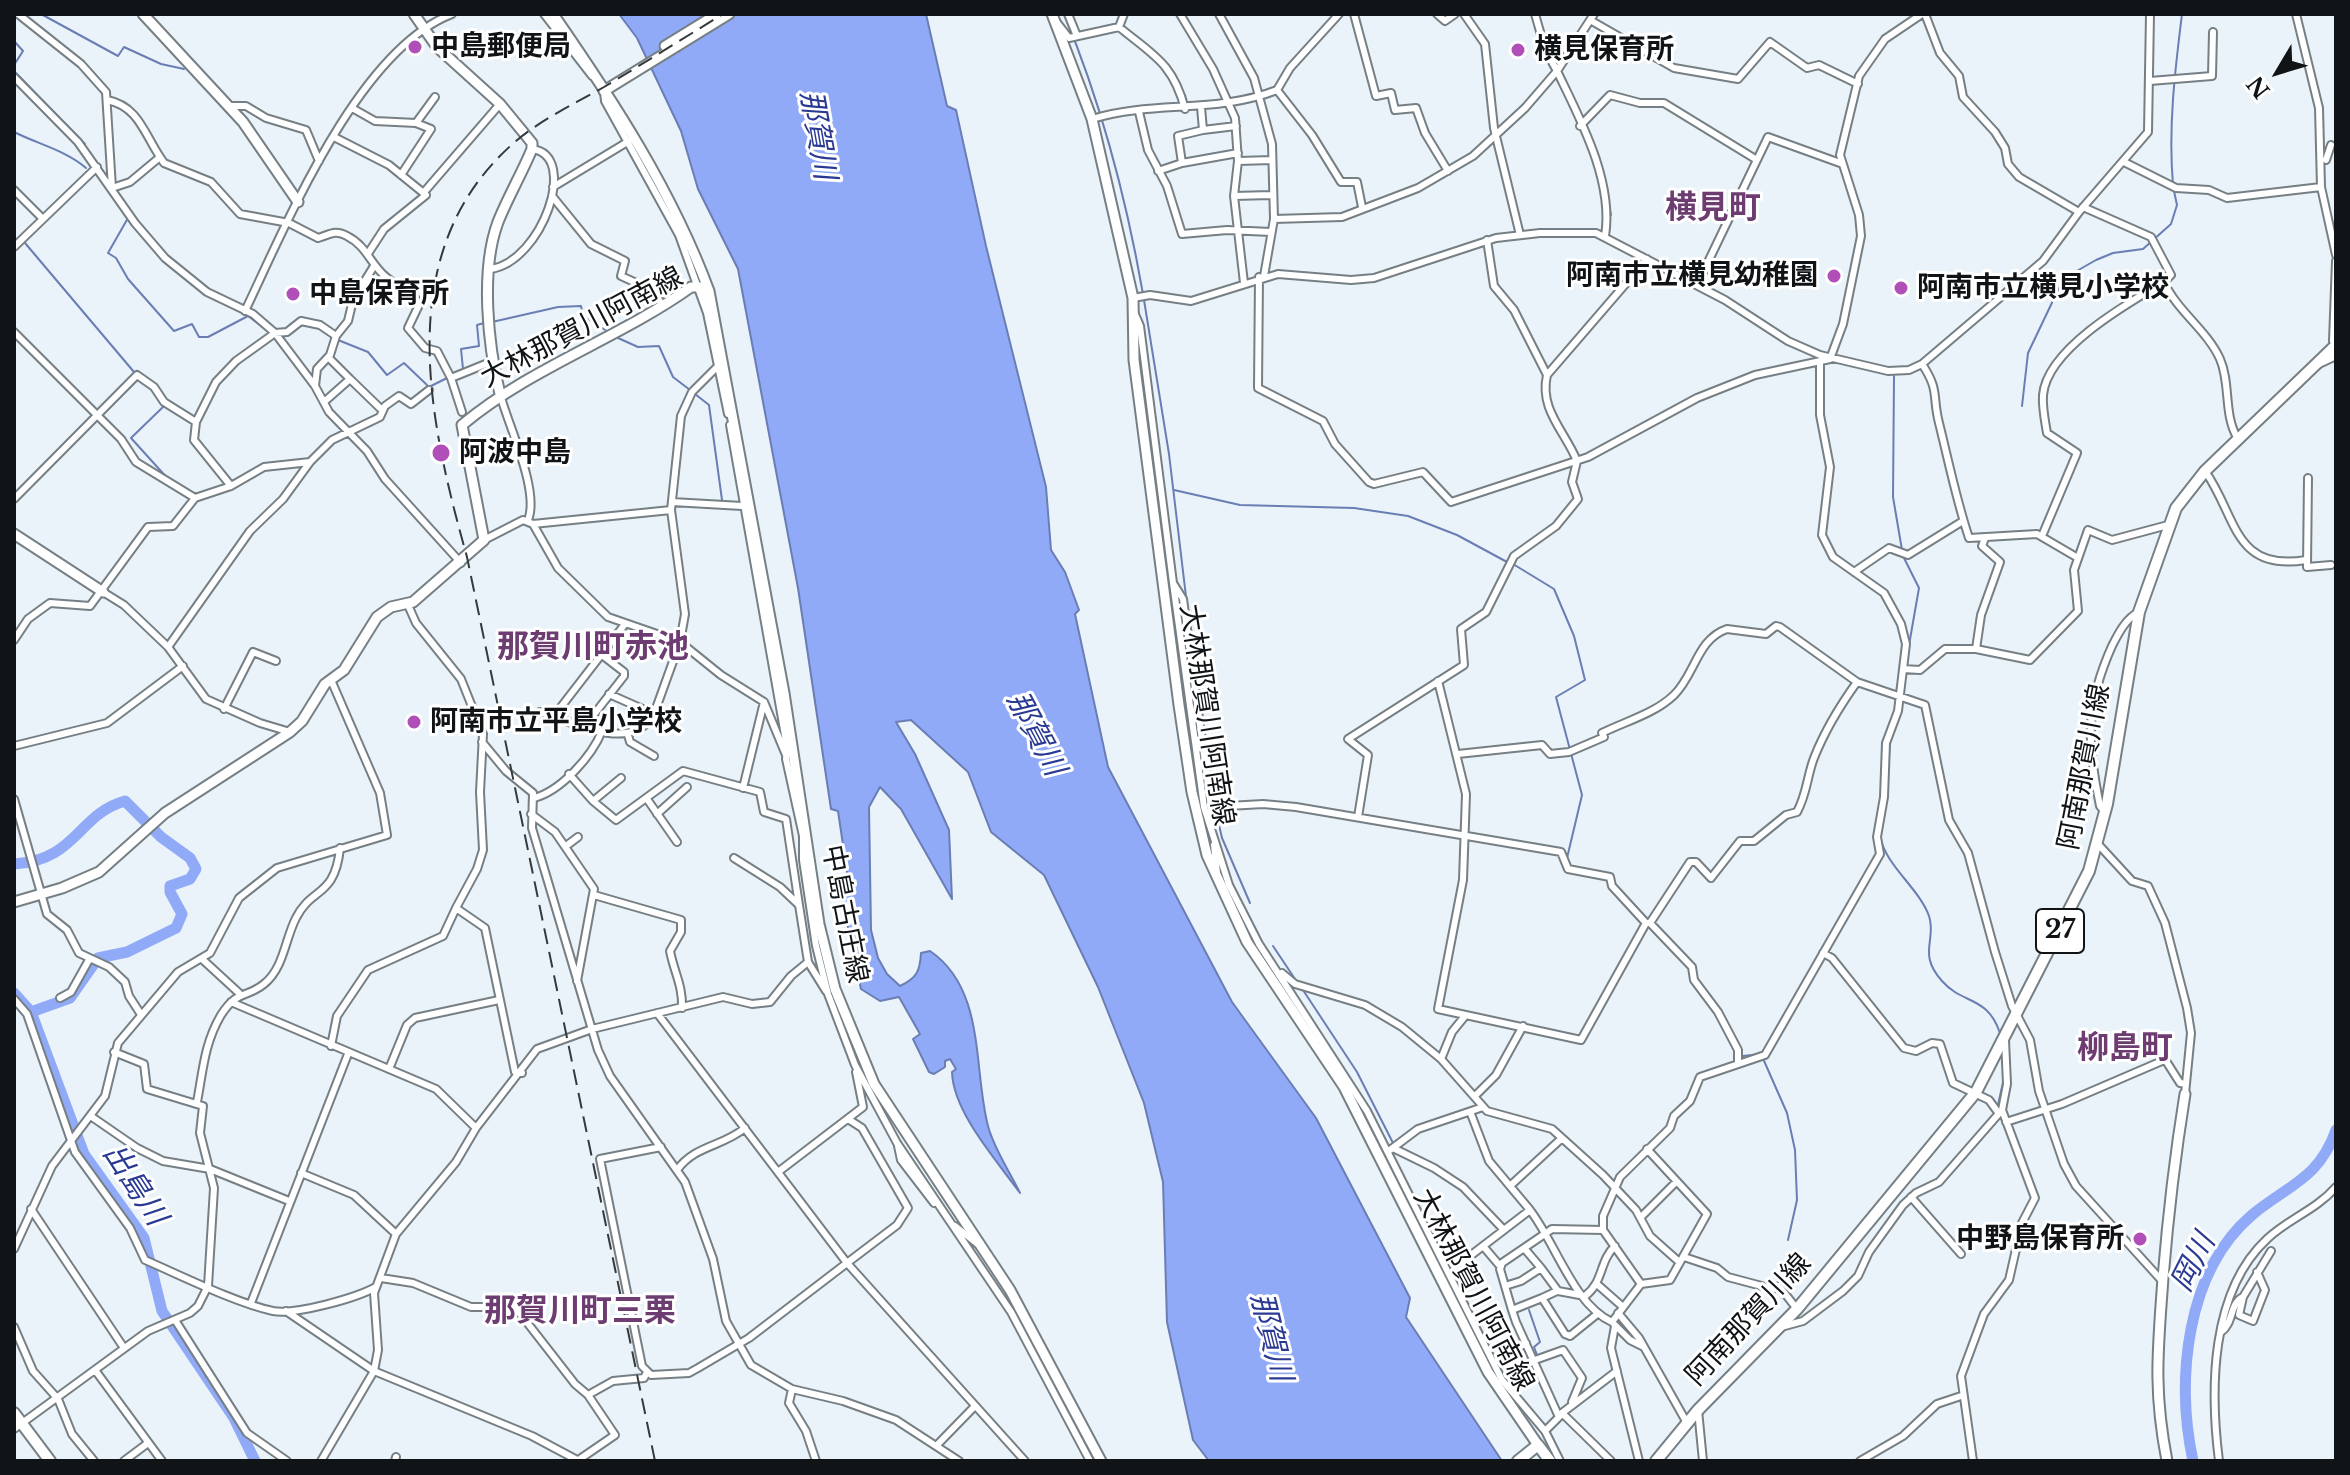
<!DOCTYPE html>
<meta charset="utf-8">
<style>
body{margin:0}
#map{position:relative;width:2350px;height:1475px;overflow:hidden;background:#eaf3f9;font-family:"Libre Baskerville",serif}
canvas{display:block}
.frame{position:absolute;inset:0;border:16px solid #101416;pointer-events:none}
.north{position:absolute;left:2238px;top:32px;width:80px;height:80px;-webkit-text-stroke:6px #fff;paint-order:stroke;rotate:232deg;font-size:22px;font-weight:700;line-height:32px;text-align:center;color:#101416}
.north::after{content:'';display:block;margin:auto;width:28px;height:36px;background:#101416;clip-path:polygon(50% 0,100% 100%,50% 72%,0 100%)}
</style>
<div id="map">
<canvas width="2350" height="1475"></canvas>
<div class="frame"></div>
<div class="north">N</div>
</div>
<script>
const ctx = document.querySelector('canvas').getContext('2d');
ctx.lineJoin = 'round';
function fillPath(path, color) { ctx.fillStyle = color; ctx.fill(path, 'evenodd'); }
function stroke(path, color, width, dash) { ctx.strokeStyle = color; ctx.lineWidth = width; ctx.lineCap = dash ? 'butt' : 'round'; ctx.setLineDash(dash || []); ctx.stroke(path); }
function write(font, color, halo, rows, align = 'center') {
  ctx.font = font + ' "Libre Baskerville","Noto Sans JP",serif'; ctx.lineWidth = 6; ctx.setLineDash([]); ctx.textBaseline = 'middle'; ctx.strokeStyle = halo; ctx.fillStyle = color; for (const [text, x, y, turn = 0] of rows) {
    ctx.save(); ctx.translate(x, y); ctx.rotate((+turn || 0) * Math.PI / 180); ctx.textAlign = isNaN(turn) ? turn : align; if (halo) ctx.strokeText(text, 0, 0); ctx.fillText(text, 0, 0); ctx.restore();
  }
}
const water = new Path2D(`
 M619,14h307l21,92 9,4 30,136 60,241 5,63 14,22 14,38 -4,4 33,153 124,235 84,116 94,180 -4,19 96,144h-293l-16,-21 -26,-118 -4,-140 -19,-79 -46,-116 -54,-112 -53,-43 -23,-60 -57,-52 -15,2 19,32 34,76 3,69 -51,-90 -21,-22 -11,20 2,123 7,28 9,16 13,12c17,-8 20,-15 21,-33l9,-2c56,38 43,118 58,175 6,23 22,46 32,67 -23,-32 -67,-81 -68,-121l4,-3 -6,-10 -5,2v6l-11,7 -5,-2 -16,-33 7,-5 -21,-37 -19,4 -19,-12 -20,-95 9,-2 -12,-81 -7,-2 -33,-221 -60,-319 -40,-80 -17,-58 -44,-93z`);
const stream = new Path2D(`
 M41,14l77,42 6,-9 37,17 23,5
 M1064,14c38,91 62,183 79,280
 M1538,14l11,36
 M14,41l9,10 -9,14
 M14,71l71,73
 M14,132c24,12 53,19 72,36
 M1604,181l7,34
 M2173,185c-5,-57 2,-115 9,-171
 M128,218l-20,35 8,5 12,21 46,52 18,-7 7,13h9l40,-21 20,15
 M25,243l109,129
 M1144,300l25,154 21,176
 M492,322l66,-15 23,-1 2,10 24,15
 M618,338l20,9 21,-1 14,31 17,13
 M338,340l30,12 19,23 17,-12 23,22
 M459,372l4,-3 -2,-20 18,-3 -2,-21 7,-2
 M1894,376l-1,121 9,53
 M139,380l13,10 11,17 -32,31 38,42
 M427,388l22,-11
 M695,394l14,11 13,95
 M2022,406l6,-53 31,-65 9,-12 28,-16 17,-7 30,-4 28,-25 6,-19 -3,-14
 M333,436l9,-5
 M310,458l18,-18
 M275,463l29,-3
 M246,474l11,-7
 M1174,490l66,15 114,3 54,8 49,19 50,27
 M1903,556l16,32 -10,57
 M1513,564l41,25 20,47 11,44 -29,17 26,98 -15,63
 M1896,724l11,-65
 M1887,786l3,-45
 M1213,799l9,39 28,65
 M1880,836c5,29 39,52 49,80 8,24 -12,37 13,65 21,24 45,14 58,52
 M1619,889l14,16
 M1656,934l10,10
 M1273,946l24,36
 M1301,987l56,85 36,71
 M1743,1056l18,-2 26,59 8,37 2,50 -9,40
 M2004,1078l-6,27 28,77
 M1984,1309l11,-14
 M1529,1310l11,32 -6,5 3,8
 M14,1335l4,8
 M1963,1410l-5,-34 16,-43
 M65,1423l7,15
 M1568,1423l33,32`);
const river = new Path2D(`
 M14,864c62,-3 64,-50 111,-63l36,36 29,21 6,11 -6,10 -20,7v6l12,22 -6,14 -49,24 -29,6 -28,40 -39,14
 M14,993l17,19 53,142 60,84 18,73 72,107 21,43
 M2193,1461c-17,-80 -8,-189 59,-246 36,-30 67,-36 84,-85`);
const street = new Path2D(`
 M18,14l63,50 25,28 6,96 18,-6 30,-25c-16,-24 -22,-51 -53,-57
 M544,14l48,62
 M1068,14l9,22
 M1180,14l33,55 22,49 3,43 -4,35 10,87
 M1219,14l35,64 18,66 2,75 -10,57
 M1354,14l22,82 15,-3 4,17 21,-2 9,25 23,38
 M1437,14l8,7 10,-7
 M1464,14l21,30 9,84 26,107
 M1594,14l-37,57c23,48 57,110 48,165
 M1925,14l15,39 19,23 4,21 32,35 10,16 3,16 11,13 60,35
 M2296,14l23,94 2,79
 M1055,20l14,18 50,-11c34,28 54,36 66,82
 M1590,20l84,48 64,11 32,-37 37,26 12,-3 39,19
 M1119,27l5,-13
 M14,77l64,65 57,81 30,35 42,34 46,22 22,19 40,53 14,26 38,39 18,28 76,84
 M2150,81l62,-5 1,-44
 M1277,90l35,45 29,47h16l5,25
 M604,92l1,9 74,134 28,78 21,101
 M229,106h17l20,12 40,12 13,31
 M1201,107l2,23 33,-4
 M352,108l23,13 41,2 19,-26
 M1139,112l9,38 19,36 15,48 45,-4 44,2
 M1092,119c62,-19 124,-5 185,-29l13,-22 49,-54
 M1580,126l30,-31 30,8h24l93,57
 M1203,130l-25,6 4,27 56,-10
 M334,137l55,28 37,30 -42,34 -15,23
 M160,157l4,6 47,19 29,32 49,9 29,15c11,-3 17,-9 29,-2 20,10 23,28 39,41 11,10 29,15 33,28l-11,23 17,20 12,3 14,27 42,-17
 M2326,160l5,-15
 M1238,161l34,-1
 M2124,162l52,26 33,2 18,8 94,-11 15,68
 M1158,171l24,-8
 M401,175l30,-46 -15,-6
 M553,187l76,-46
 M14,190l29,29
 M425,191l75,-87
 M552,196l39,48 34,17 -4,15 33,15 9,16
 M1234,196l37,-1
 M2083,207l68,30 20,38 -7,7c13,29 43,48 56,77 11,25 3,56 18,80
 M1274,219l68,-2 76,-29 55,-32 52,-48 32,-37 -12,-22 -10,-35
 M1487,240l7,46 20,24 33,65
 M14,247l83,-80
 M491,269c51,-8 89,-114 41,-120
 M1259,277l-1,111 65,33 12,23 34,38 5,2 49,-12 28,30 137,-45 109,-59 58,-23 75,-16 13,-35 18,-88 -2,-21 -19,-60 19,-79 26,-37 37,-25
 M1697,285l71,-148 72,26
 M1133,298l17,-3 41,6 87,-27 73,6 23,-2 122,-40 44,-5h56l129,67 63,41 32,14 68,16 21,-1 13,-6 121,-103 36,-49 69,-80 2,-118
 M245,311c42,-88 113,-261 207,-297
 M1134,312l6,14 33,257 10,16 28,208v21
 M14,332l107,107 15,23 59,36
 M2335,346l-2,-5 3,-80
 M1922,364c18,27 10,32 17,59 10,40 17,76 30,115l68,-4 41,24
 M2319,364l17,-8
 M451,378l11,34
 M350,379l32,31
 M315,386l2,-17 13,-14 6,-19 12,-15 5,-21 21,-34
 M500,394c8,31 40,97 28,126
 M324,402l26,-23 -21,-21
 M730,425l57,322 -1,12 17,77v24l13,86 12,48 27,71 42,78 114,169 79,149
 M2205,471c32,45 28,101 101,89
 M2308,478l-1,89 24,-2
 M231,486l-37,-46 2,-18 20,-40 20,-21 39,-28 12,-1 14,-11 19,4 16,11
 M14,499l123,-124 17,12 10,15 32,20
 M672,502l70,4
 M533,524l25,44 50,49 72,25 41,33 43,27 22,53
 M2042,536l35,-83 -30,-20c-2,-12 -5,-26 -4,-38 4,-46 85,-92 121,-113
 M484,540l39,-20 10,4 138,-14
 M1854,572l35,-24 19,7 55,-34
 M1173,583l31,224 25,78 30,59 108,167 135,269 43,51 15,30
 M103,592l21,13 44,42 38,52 54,24 30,9
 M408,605l8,18 45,56 22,55 -3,58 3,58 -6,19 -21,39 29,20 30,144 7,1
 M14,640l14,-21 22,-16 40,3 58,-79 25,-1 22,-28 36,-12 33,-19 46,-5
 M168,647l82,-116 33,-32 27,-37 22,-22 48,-23 5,-11 14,-10 12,8 18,-14
 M1976,649l5,-34 19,-53 -18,-16 3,-8
 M1903,669l17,1 25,-21h31l54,11 48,-49 -4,-41 14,-40 24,10 56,-15
 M1438,681l28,113 -3,86 -25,129 143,31 65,-117h4
 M609,694l45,20 26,-72 5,-28 -14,-104 10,-94 11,-24 26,-26
 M224,709l29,-57 23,9
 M540,712c34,10 91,42 114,2
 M554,716l71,-92
 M585,726l39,-50v-4l-22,-17
 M628,735l2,7 24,14
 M482,742l24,29 27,22 -1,35 66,222 12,26 75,106 28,77 13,62 25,44 41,24 51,12 53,19 63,41
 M14,746l93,-23 76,-57
 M1458,754l84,-9 8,9 19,-2 35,-15 -2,-4c24,-12 52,-19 72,-38 21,-20 23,-56 53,-66l39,5 10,-8 4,1 77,55 68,23 24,115 19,33 27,99 17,54 18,34 9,51 25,73 12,22 87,96
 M569,774l24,27 28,-23
 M743,788l21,-86
 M534,798c27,-7 58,-42 68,-67
 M14,799l33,115 20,16 12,23 30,14 16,15 4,14 11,17
 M647,799l30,43
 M593,801l23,19 67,-49 77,21 4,20 22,7 13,86
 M1211,807l52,-3 33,3 265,45 7,17 42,8 2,9 34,37
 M2105,812l-5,-6c-13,-63 -15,-100 12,-160 6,-12 14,-28 27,-34
 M531,814l24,18 39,57 -17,92
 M657,814l30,-27
 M1358,817l10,-62 -20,-16 116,-74 -3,-36 25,-17 28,-56 42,-30 22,-27 -6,-17 5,-21c-12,-30 -38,-51 -30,-86l100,-116
 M2097,843l35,38 16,5 17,37 22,85 4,25 -6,61
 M1214,845l3,28
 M566,846l12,-9
 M734,858l46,29 19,18 9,57 18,29
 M594,895l87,25v12l-11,19c4,21 13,35 12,57
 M1823,953l9,5 72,90 12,3 16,-8 8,1 13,39 36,17 8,11
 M202,959l37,34
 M1282,973l13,11 70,21 37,22 39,32 46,52 65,18 51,46 33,35 14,26 27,24
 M60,998l11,-6 19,-34
 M14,999l13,15 48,138 55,76 15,32c37,16 91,43 128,51 23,4 83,-13 103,-24
 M231,1002l205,87 40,39
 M657,1013l190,250 -98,75 -51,30 -9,5 -38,2 -9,-9 -42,-207 61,-12
 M331,1046l6,-30 31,-46 75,-34 13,-28
 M1441,1059l11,-27 13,-16
 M1738,1063v-13l-20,-38 -24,-32 -2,-13 -42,-44 40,-61h6l15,16 29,-37h14l32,-26 11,-3c10,-18 10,-36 17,-54 11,-28 25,-51 43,-76
 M389,1069l18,-44 8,-7 84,-18
 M1475,1096l21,-21 27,-49
 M197,1102c6,-31 7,-58 24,-87 17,-26 24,-16 43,-31 20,-16 21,-45 32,-66 15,-31 39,-20 44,-70
 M1471,1114l18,47 41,49
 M92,1117l45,31 26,13 47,8 79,32
 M848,1119l14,9 46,80 -11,17 -50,38 178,198
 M2006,1122l56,-18 100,-43h4l14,22 6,1
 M898,1146l3,14 33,43
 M1393,1148l41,20 29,19 41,43
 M1390,1150l28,-21 65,-22
 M677,1170c18,-25 45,-23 68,-42
 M778,1172l85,-65 -7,-35
 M301,1173l53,22 42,39
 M1510,1186l52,-48
 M1911,1197l50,57
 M31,1209l93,139
 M1641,1217l35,-35
 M955,1226l25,20
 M14,1249l38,-83 53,-70 13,-53 60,-71 32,-19 29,-55 38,-30 110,-33 -7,-42 -49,-113
 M1470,1256l13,-10
 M1684,1257l33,11 11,9 45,12 6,-3 18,23
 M1500,1266l-17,-20 47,-36c26,34 44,95 82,112
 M1541,1268l17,23 27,5c19,-14 14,-35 30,-50
 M381,1278l32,5 58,24h44l60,77 13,11 25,-14 31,-3 2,-4
 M1641,1284l-38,-54v-14l17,-39 50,-49 4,-12 16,-15 10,-24 65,-22 115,-201 -3,-17 7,-40 2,-54 12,-32 8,-67 -5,-20 -17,-31 -51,-36 -11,-22 8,-68 -10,-52v-53
 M1598,1285l25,22
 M1505,1286l16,-5 20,-13 -17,-20
 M1557,1291l-15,7 23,36 5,2 26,-21
 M2243,1297l-4,18 14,6 12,-31 -8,-18
 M1542,1298l-30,12 4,12 43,95 3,-4 49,48
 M251,1303l97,-249
 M1512,1310l-12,-41 2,-6 50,-34 51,1
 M286,1311l88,60 158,65 45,24
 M1618,1313l21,25 48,85
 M175,1320l72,113 40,28
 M1615,1326l-4,22 28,113
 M14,1327l19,44 25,28 14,35 22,27
 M1781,1327l22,-6 40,-30 15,-15 11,-24 34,-47 13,-12 23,-11 63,-72
 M2221,1332c13,-9 8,-28 22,-35l28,-46
 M1644,1347l-14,-7 -18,-18 29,-38 29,-4 37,-66 -60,-65
 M1535,1360l28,-10 19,28 -10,24
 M1495,1362l31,-19
 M95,1370l67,91
 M792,1389l-3,14 17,28 10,30
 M1698,1410l5,51
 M1562,1413l55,-42
 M14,1429l134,-98 42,-18 8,-7 10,-20 6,-98 -14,-55 3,-27 -56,-17 -3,-25 -30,-12
 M1545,1431l14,-14
 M938,1444l37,-38
 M124,1461l24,-18
 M321,1461l53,-90 4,-21 -4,-57 22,-59 60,-72 20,-34 61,-79 55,-20 131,-32 29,7 18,-2 21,-26 17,-14
 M395,1461l1,-4
 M577,1461l38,-26 -27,-40
 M1860,1461l43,-25 34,-32 24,-8
 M1973,1461l-12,-85 23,-62 25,-34 13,-57 13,-25 -33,-88 5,-26 -2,-44
 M2219,1461c-9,-71 -9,-169 48,-222 21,-20 49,-29 69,-52`);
const secondary = new Path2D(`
 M143,14l100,108 55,80
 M414,14l23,33 63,57 32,39v6c-10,24 -24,48 -34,73 -18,48 -10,124 2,172
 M553,14c61,88 119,177 156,277l75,402 35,231 16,65 39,95 136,206 91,171
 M1052,14l40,105 41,179 1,62 45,345 13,87 15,63 40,87 97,145 144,285 50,73
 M665,46l52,-32
 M604,91l125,-77
 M14,534l89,58
 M14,902l48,-14 37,-16 66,-59 125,-81 12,-11 23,-37 19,-14 33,-53 14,-10 22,-5 71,-62 -22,-115c69,-58 156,-86 229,-138h9l8,16
 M2167,1461c-14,-72 -9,-112 -4,-183 5,-62 12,-122 22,-184`);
const primary = new Path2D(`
 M14,1413l36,48
 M1518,1461l20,-16 12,16
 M1656,1461l42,-51 99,-101 179,-217 113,-221 18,-67 32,-192 37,-104 29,-37 131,-126`);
const rail = new Path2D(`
 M655,1461l-188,-904c-39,-139 -77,-308 49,-416 26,-22 58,-37 88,-54 40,-24 80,-49 119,-73`);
const markers = [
 [415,47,8,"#af4fb7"],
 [1518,50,8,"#af4fb7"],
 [1834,276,8,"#af4fb7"],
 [1901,288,8,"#af4fb7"],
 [293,294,8,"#af4fb7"],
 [441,453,10,"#af4fb7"],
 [414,722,8,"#af4fb7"],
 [2140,1239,8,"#af4fb7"]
];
const shields = [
 [2060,931,48]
];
const shieldNames = [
 ["27",2060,931]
];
const poiNames = [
 ["中島郵便局",431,47],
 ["横見保育所",1534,50],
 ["阿南市立横見幼稚園",1818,276,"right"],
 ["阿南市立横見小学校",1917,288],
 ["中島保育所",309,294],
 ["阿波中島",459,453],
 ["阿南市立平島小学校",430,722],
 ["中野島保育所",2124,1239,"right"]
];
const streetNames = [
 ["大林那賀川阿南線",582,328,-28],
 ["大林那賀川阿南線",1206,715,81],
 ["阿南那賀川線",2085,767,-79],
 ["中島古庄線",844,914,79],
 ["大林那賀川阿南線",1473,1290,62],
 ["阿南那賀川線",1749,1320,-47]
];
const waterNames = [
 ["那賀川",817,135,80],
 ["那賀川",1035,734,62],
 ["出島川",134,1185,57],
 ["岡川",2194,1263,-63],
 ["那賀川",1270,1337,76]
];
const quarterNames = [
 ["横見町",1713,209],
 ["那賀川町赤池",593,648],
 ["柳島町",2125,1049],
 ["那賀川町三栗",580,1312]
];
fillPath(water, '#91aaf8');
stroke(water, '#6a7db4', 2);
stroke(stream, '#6a7db4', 2);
stroke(river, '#91aaf8', 11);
stroke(street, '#767f84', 10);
stroke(secondary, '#767f84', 13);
stroke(primary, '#767f84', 14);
stroke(street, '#fff', 6);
stroke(secondary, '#fff', 9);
stroke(primary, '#fff', 10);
stroke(rail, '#34393c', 2, [16, 8]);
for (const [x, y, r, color] of markers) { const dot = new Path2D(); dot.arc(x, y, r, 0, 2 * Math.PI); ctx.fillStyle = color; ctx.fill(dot); stroke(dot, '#fff', 3); }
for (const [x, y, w] of shields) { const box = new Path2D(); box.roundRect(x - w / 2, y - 22, w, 44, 6); ctx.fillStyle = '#fff'; ctx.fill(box); stroke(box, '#101416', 2); }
write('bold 26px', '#101416', null, shieldNames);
write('bold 28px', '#101416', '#fff', poiNames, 'left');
write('28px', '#101416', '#fff', streetNames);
write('italic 30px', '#2a3a93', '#fff', waterNames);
write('bold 32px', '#6d3d71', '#fff', quarterNames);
</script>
